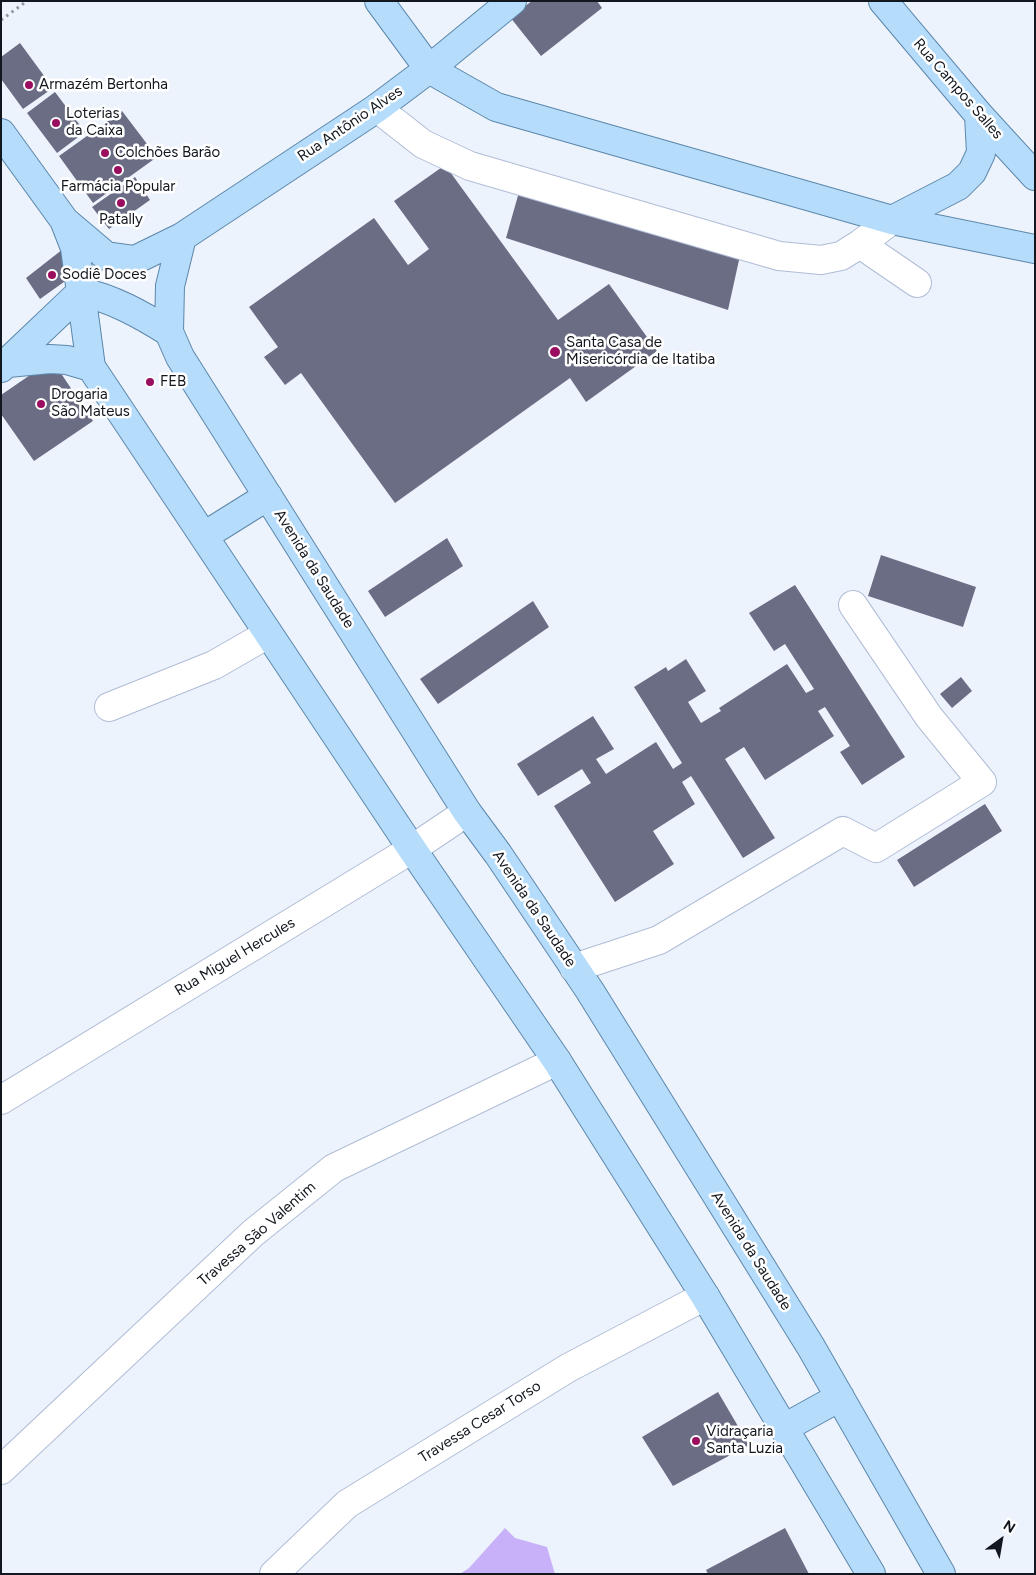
<!DOCTYPE html>
<meta charset="utf-8">
<style>
body{margin:0}
#map{position:relative;width:1036px;height:1575px;overflow:hidden;background:#edf3fd;font-family:Figtree,sans-serif}
canvas{display:block}
.frame{position:absolute;inset:0;border:2px solid #12171f;pointer-events:none}
.north{position:absolute;left:976px;top:1515px;width:50px;height:50px;-webkit-text-stroke:4px #fff;paint-order:stroke;rotate:32deg;font-size:14px;font-weight:700;line-height:20px;text-align:center;color:#12171f}
.north::after{content:'';display:block;margin:auto;width:18px;height:22px;background:#12171f;clip-path:polygon(50% 0,100% 100%,50% 72%,0 100%)}
</style>
<div id="map">
<canvas width="1036" height="1575"></canvas>
<div class="frame"></div>
<div class="north">N</div>
</div>
<script>
const ctx = document.querySelector('canvas').getContext('2d');
ctx.lineJoin = 'round';
function fillPath(path, color) { ctx.fillStyle = color; ctx.fill(path, 'evenodd'); }
function stroke(path, color, width, dash) { ctx.strokeStyle = color; ctx.lineWidth = width; ctx.lineCap = dash ? 'butt' : 'round'; ctx.setLineDash(dash || []); ctx.stroke(path); }
function write(font, color, halo, rows, align = 'center') {
  ctx.font = font + ' Figtree,sans-serif'; ctx.lineWidth = 5; ctx.setLineDash([]); ctx.textBaseline = 'middle'; ctx.strokeStyle = halo; ctx.fillStyle = color; for (const [text, x, y, turn = 0] of rows) {
    ctx.save(); ctx.translate(x, y); ctx.rotate((+turn || 0) * Math.PI / 180); ctx.textAlign = isNaN(turn) ? turn : align; if (halo) ctx.strokeText(text, 0, 0); ctx.fillText(text, 0, 0); ctx.restore();
  }
}
const forest = new Path2D(`
 M505,1528l10,10 32,9 8,27h-95l9,-6z`);
const building = new Path2D(`
 M532,1h65l5,7 -61,48 -31,-39z
 M20,43l33,45 -30,21 -22,-30v-22z
 M55,92l30,40 -28,21 -30,-40z
 M122,111l35,46 -64,46 -34,-47z
 M445,165l113,155 51,-36 48,67 -71,51 -16,-24 -175,125 -94,-130 -16,12 -21,-28 14,-10 -29,-40 125,-89 34,47 21,-16 -35,-48z
 M135,177l15,23 -41,29 -17,-22z
 M521,185l220,66 -13,59 -222,-72z
 M63,249l15,23 -38,27 -14,-21z
 M52,360l41,61 -59,40 -33,-47v-19z
 M447,538l16,28 -78,51 -17,-26z
 M881,555l95,32 -13,40 -95,-31z
 M795,585l110,172 -43,28 -22,-33 10,-6 -25,-39 -7,4 16,25 -69,44 -21,-33 -19,12 50,79 -32,20 -52,-82 -9,6 13,22 -42,27 21,33 -59,38 -61,-96 37,-23 -9,-14 -44,27 -21,-32 76,-48 21,33 -18,10 10,15 50,-32 17,27 9,-6 -48,-76 32,-20 2,4 18,-12 20,32 -18,11 13,21 20,-12 -2,-3 68,-44 19,29 8,-4 -29,-45 -11,7 -25,-38z
 M533,601l16,26 -111,77 -18,-25z
 M961,677l11,14 -20,17 -12,-14z
 M985,804l17,27 -88,56 -17,-27z
 M718,1392l31,53 -76,41 -31,-49z
 M785,1528l24,46h-101l-2,-4z`);
const path = new Path2D(`
 M1,20l26,-19`);
const minor = new Path2D(`
 M377,108l46,36 47,22 309,90 42,4 20,-4 19,-12
 M892,220l-32,24 57,39
 M109,707l105,-42 54,-31
 M574,968l85,-28 184,-109 33,17 106,-66 -53,-65 -76,-112
 M1,1100l411,-251 55,-37
 M1,1470l252,-237 81,-65 223,-107
 M274,1574l73,-70 221,-136 137,-72`);
const major = new Path2D(`
 M379,1l50,68 67,38 396,113 143,29
 M883,1l96,114 56,61
 M1,133l63,87 11,28 16,119 321,482 145,212 148,235 166,278
 M892,220l66,-34 14,-14 9,-19 -2,-38
 M67,223l39,33 29,4 47,-23 195,-129 52,-39 83,-68
 M182,237l-12,49 -1,46 11,25 287,455 31,42 92,137 221,356 130,227
 M8,363l42,-4 17,1 24,7
 M1,368l80,-76c31,6 61,23 88,40
 M204,536l64,-40
 M784,1428l56,-31`);
const markers = [
 [29,85,5,"#9b0d5e"],
 [56,123,5,"#9b0d5e"],
 [105,153,5,"#9b0d5e"],
 [118,170,5,"#9b0d5e"],
 [121,203,5,"#9b0d5e"],
 [52,275,5,"#9b0d5e"],
 [555,352,6,"#9b0d5e"],
 [150,382,5,"#9b0d5e"],
 [41,404,5,"#9b0d5e"],
 [696,1441,5,"#9b0d5e"]
];
const poiNames = [
 ["Armazém Bertonha",39,85],
 ["Loterias",66,114],
 ["da Caixa",66,131],
 ["Colchões Barão",115,153],
 ["Farmácia Popular",118,187,"center"],
 ["Patally",121,220,"center"],
 ["Sodiê Doces",62,275],
 ["Santa Casa de",566,343],
 ["Misericórdia de Itatiba",566,360],
 ["FEB",160,382],
 ["Drogaria",51,395],
 ["São Mateus",51,412],
 ["Vidraçaria",706,1432],
 ["Santa Luzia",706,1449]
];
const streetNames = [
 ["Rua Campos Salles",958,89,49],
 ["Rua Antônio Alves",350,124,-34],
 ["Avenida da Saudade",314,569,58],
 ["Avenida da Saudade",534,909,56],
 ["Rua Miguel Hercules",235,957,-31],
 ["Travessa São Valentim",257,1234,-41],
 ["Avenida da Saudade",751,1251,58],
 ["Travessa Cesar Torso",480,1422,-32]
];
fillPath(forest, '#c8b1f8');
fillPath(building, '#6b6d85');
stroke(minor, '#b0bdd6', 30);
stroke(major, '#5c87ab', 30);
stroke(path, '#9399a2', 3, [2.5, 4]);
stroke(minor, '#fff', 28);
stroke(major, '#b5dcfa', 28);
for (const [x, y, r, color] of markers) { const dot = new Path2D(); dot.arc(x, y, r, 0, 2 * Math.PI); ctx.fillStyle = color; ctx.fill(dot); stroke(dot, '#fff', 2); }
write('15px', '#12171f', '#fff', poiNames, 'left');
write('15px', '#12171f', '#fff', streetNames);
</script>
